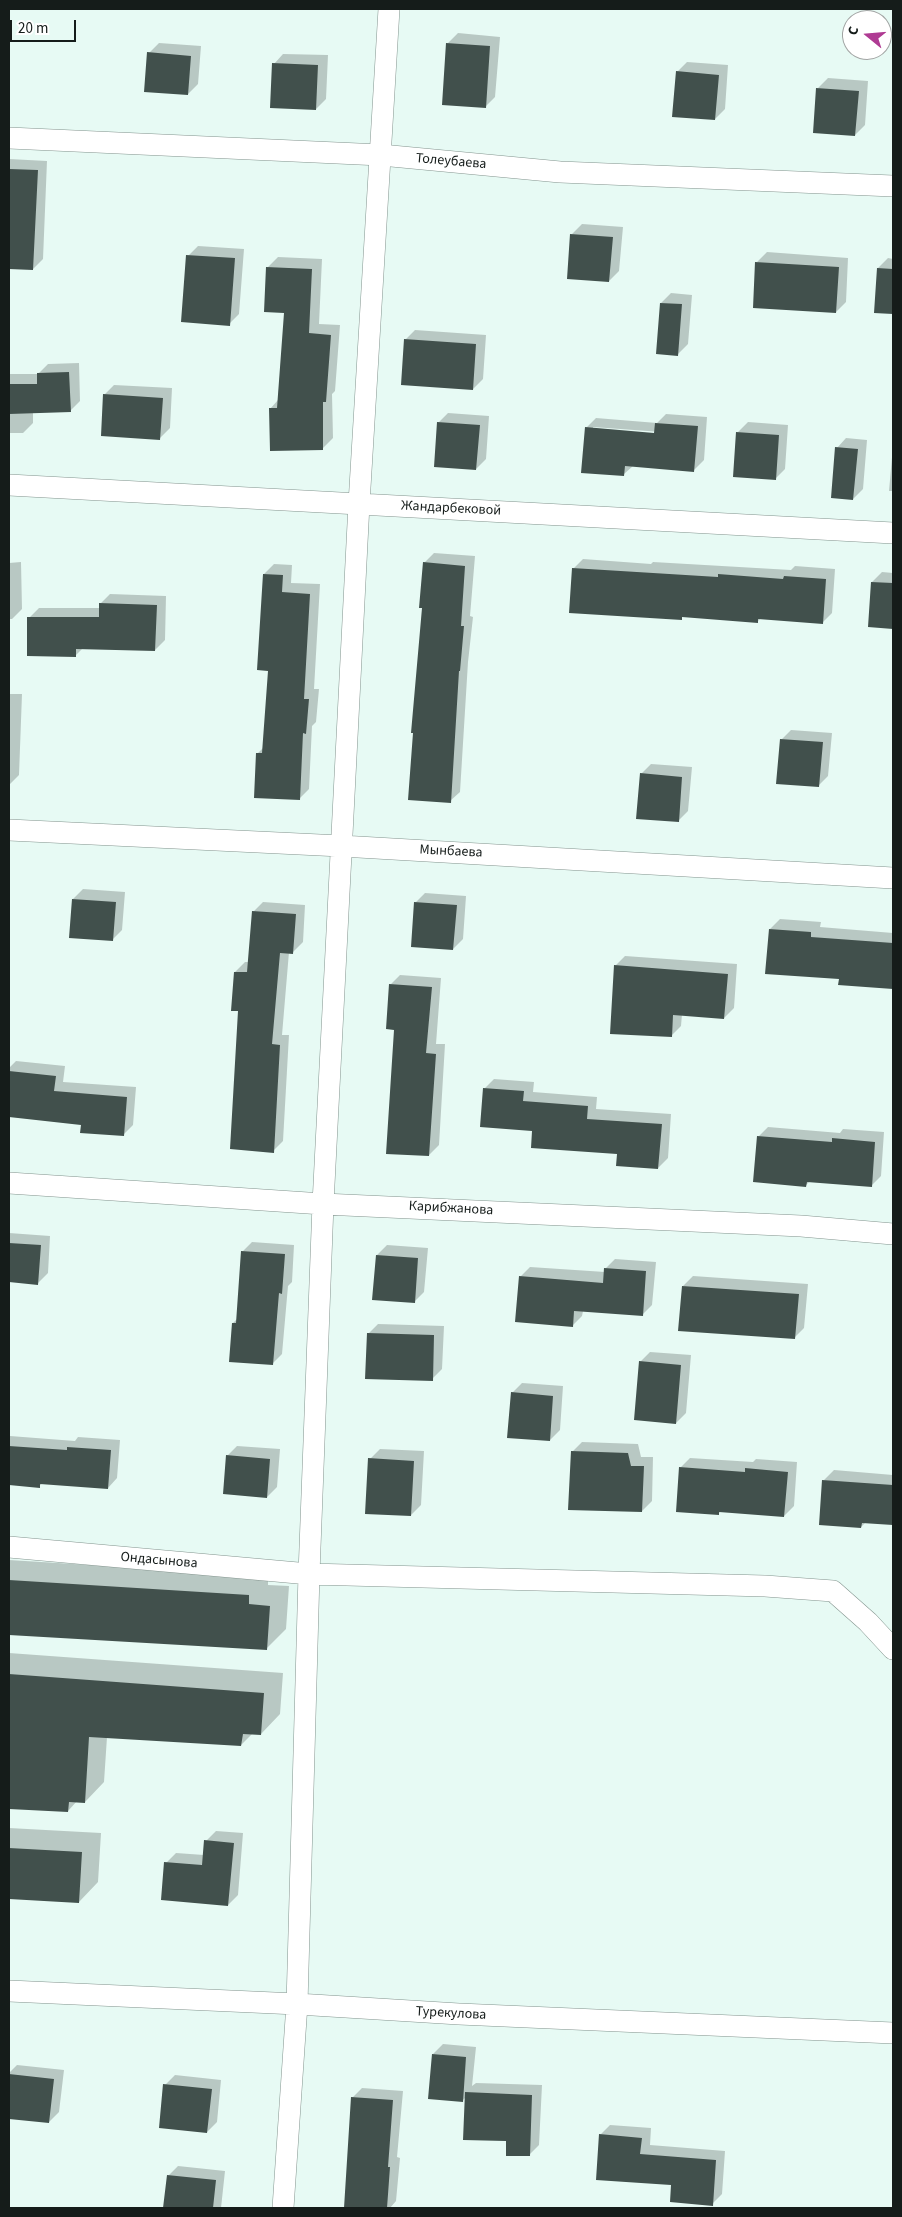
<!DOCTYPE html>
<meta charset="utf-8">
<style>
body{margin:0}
#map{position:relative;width:902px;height:2217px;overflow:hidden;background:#e7faf4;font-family:"Source Sans 3",sans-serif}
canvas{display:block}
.frame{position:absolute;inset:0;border:10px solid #151c1a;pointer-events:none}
.north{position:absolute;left:842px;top:10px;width:50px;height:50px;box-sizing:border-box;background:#fff;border:1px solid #a1a4a3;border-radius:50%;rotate:287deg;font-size:14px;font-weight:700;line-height:20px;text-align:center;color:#151c1a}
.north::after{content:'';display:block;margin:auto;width:18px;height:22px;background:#af3b93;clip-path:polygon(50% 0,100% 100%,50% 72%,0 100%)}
.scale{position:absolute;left:10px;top:20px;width:66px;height:22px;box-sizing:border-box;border:2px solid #151c1a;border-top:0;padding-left:6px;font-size:15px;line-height:18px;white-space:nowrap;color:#151c1a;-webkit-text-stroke:4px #fff;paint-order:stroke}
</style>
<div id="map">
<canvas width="902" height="2217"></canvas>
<div class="frame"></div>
<div class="north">С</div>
<div class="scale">20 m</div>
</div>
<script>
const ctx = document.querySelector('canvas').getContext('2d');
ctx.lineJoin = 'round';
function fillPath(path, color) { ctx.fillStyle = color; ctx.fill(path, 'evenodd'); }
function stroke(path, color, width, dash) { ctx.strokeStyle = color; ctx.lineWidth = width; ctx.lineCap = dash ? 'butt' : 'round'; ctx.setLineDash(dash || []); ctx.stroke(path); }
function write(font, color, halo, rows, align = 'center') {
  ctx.font = font + ' "Source Sans 3",sans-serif'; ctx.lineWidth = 5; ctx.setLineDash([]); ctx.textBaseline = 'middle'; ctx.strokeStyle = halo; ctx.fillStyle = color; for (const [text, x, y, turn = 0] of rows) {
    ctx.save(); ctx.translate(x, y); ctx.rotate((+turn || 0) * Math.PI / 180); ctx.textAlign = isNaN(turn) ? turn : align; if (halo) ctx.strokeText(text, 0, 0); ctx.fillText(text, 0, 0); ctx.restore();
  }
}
const shadow = new Path2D(`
 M458,33l42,4 -5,60 -10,10 -37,-64z
 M159,43l42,3 -3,38 -10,10 -39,-41z
 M283,54l45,1 -2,44 -10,10 -42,-45z
 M687,62l41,3 -3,44 -10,10 -38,-47z
 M828,78l40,3 -3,44 -10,10 -37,-47z
 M9,159l38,2 -4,98 -10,10 -24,-1z
 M582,224l41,3 -4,44 -10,10 -37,-47z
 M198,246l46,3 -5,65 -10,10 -41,-68z
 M767,252l81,6 -2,44 -10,10 -79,-50z
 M278,257l44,2 -3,65 21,1 -5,66 -3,3 1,44 -10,10 -53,-39 8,-9 7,-88 -17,-45z
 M888,258l5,1v54l-18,-1 3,-44z
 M671,293l21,2 -4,49 -10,10 -17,-51z
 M415,330l71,5 -3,44 -10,10 -68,-49z
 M79,363l1,38 -10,10 -37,1v11l-10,10h-14v-59h29l10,-10z
 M114,385l58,3 -2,40 -10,10 -56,-43z
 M448,413l41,3 -3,43 -10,10 -38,-46z
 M666,414l41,3 -3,43 -10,10 -61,-4 -9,8 -38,-46 10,-10 61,5zM593,427l68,5 -1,2 -67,-5z
 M748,422l40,3 -3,44 -10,10 -37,-47z
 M846,438l21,2 -4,49 -10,10 -16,-51z
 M893,446v45h-4z
 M434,553l41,3 -5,60 3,1 -5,45 -8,130 -10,9 -26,-194v-44z
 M583,559l68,5 2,-2 138,8 4,-4 40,3 -3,44 -10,10 -61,-5 -4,4 -73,-6 -3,2 -108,-49z
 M21,562l1,47 -10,10h-3v-56z
 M274,564l18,1 -1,18 29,1 -6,105h5l-3,33 -4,4 -3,63 -10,10 -42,-45 7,-7 5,-77 -5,-96z
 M882,572l11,1v54l-24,-1 3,-44z
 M110,594l56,2 -1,44 -10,10 -72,-2 -7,7 -47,-37 10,-10h61v-4z
 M9,694h13l-3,81 -10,10z
 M791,730l41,3 -4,43 -10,10 -37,-46z
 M651,764l41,3 -4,44 -10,10 -37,-47z
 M83,889l42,3 -3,38 -10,10 -39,-41z
 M425,893l41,3 -3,43 -10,10 -38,-46z
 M263,902l42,3 -2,37 -10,10h-4l-7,83h7l-6,106 -10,10 -33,-141 -5,-38 10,-10h4l4,-50z
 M780,919l41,3 -1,5 73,6v54l-53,-3v-6l-70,-49z
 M625,956l112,8 -3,44 -10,10 -42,-4 -1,12 -10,10 -56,-70z
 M400,975l41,3 -5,66h9l-6,101 -10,10 -33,-126 -6,-44z
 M16,1061l49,5 -2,16 73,5 -3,38 -10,10 -41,-11 -73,-8v-48z
 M494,1079l40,3 -1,10 64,5 -1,12 75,5 -3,44 -10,10 -40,-15 -84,-23 -50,-41z
 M768,1127l72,6 3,-4 41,3 -3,44 -10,10 -61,-5 -4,4 -48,-48z
 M9,1233l41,3 -2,37 -10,10 -29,-2z
 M252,1242l42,3 -2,37 -4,4 -6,68 -10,10 -39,-41 4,-4 5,-67z
 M387,1245l41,3 -4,44 -10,10 -37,-47z
 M615,1259l41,3 -4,43 -10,10 -59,-4 -1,5 -10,10 -52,-49 10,-10 75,5v-3z
 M693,1276l115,8 -4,44 -10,10 -111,-52z
 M378,1324l66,2 -2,43 -10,10 -64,-45z
 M650,1352l41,3 -5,58 -10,10 -36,-61z
 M522,1383l41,3 -3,44 -10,10 -38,-47z
 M10,1436l65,5 3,-4 42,3 -3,38 -9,10 -65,-5 -4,3 -30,-2z
 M582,1442l56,2 3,13h12l-1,44 -10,10 -70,-59z
 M237,1446l43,3 -3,38 -10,10 -40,-41z
 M380,1449l44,2 -3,54 -10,10 -41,-56z
 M690,1458l63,4 3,-3 41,3 -3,44 -10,10 -63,-5 -3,3 -38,-46z
 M834,1470l59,5v49l-27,-2 -5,5 -37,-47z
 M9,1560l259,16v9l21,1 -3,43 -20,20 -257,-15z
 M9,1653l274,20 -3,41 -19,20 -8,-1 -12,12 -134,-8 -3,45 -19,20 -8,-1 -9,10 -59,-4z
 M9,1828l92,5 -3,49 -19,20 -70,-4z
 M216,1831l27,2 -5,62 -10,10 -62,-42 10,-10 28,2 2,-14z
 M443,2044l33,3 -4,39 4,-3 66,2 -3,60 -10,10 -21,-15 -42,-43 -4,4 -29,-47z
 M17,2065l47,5 -5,42 -10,10 -40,-5v-44z
 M175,2075l46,5 -4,42 -10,10 -42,-47z
 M362,2088l41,3 -6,66 3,1 -4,43 -6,7h-44l6,-110z
 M610,2125l41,3 -1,17 75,6 -3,43 -10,10 -39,-20 -73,-49z
 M178,2166l47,5 -4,37h-57l4,-32z`);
const building = new Path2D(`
 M446,43l44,3 -4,62 -44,-3z
 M147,52l44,4 -3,39 -44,-3z
 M272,63l46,2 -2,45 -46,-2z
 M676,71l43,4 -4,45 -43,-3z
 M816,88l43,3 -4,45 -42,-3z
 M9,169l29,1 -5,100 -24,-1z
 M570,234l43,3 -4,45 -42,-3z
 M186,255l49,3 -5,68 -49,-4z
 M755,262l84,5 -3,46 -83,-5z
 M266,267l46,2 -3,64 22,2 -5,67h-3v48l-53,1 -1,-43h8l7,-95 -20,-1z
 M877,268l16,1v45l-19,-1z
 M660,303l22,1 -4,52 -22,-2z
 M404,339l72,5 -3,46 -72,-5z
 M69,372l2,40 -62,2v-30h28v-11z
 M103,394l60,4 -3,42 -59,-4z
 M437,422l43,3 -4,45 -42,-3z
 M655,423l43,3 -4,46 -69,-6 -1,10 -43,-3 4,-46 69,6z
 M736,432l43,3 -3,45 -43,-3z
 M835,447l23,2 -5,51 -22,-2z
 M423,562l42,4 -4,60h3l-4,45h-1l-8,132 -43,-3 5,-67h-2l11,-125h-3z
 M572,568l146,9v-3l65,5 1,-3 42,3 -3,45 -65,-5v4l-76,-6v3l-113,-7z
 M263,574l20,1 -1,17 28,2 -6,105h5l-3,35 -3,-1 -3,67 -46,-2 2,-45h6l6,-82 -11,-1z
 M871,582l22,1v46l-25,-2z
 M99,603l58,2 -2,46 -79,-2v8l-49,-1v-39h72z
 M780,739l43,3 -4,45 -43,-3z
 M640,773l42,4 -3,45 -43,-3z
 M72,899l44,3 -3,39 -44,-3z
 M414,902l43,3 -4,45 -42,-3z
 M252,911l44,3 -3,40 -13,-1 -8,91 8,1 -6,108 -44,-4 8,-138h-7l3,-39h13z
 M769,929l42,3v5l82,6v46l-55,-4 1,-6 -74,-5z
 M614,965l114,9 -4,45 -51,-4 -1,22 -62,-3z
 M389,984l43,3 -6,66 10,1 -7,102 -43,-2 8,-124 -8,-1z
 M9,1071l47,5 -2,15 73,6 -3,39 -44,-3 1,-8 -72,-8z
 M483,1088l41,3 -1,10 65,5 -1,13 75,5 -4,45 -42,-3 1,-12 -86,-6 1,-17 -52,-4z
 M757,1136l75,6v-4l43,4 -3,45 -65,-5 -1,5 -53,-5z
 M9,1243l32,2 -3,40 -29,-3z
 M241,1251l44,3 -3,40 -3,-1 -6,72 -44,-3 3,-39h4z
 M376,1255l42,3 -3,45 -43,-3z
 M604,1268l42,3 -3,45 -69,-5 -1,16 -58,-5 4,-46 84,7z
 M682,1286l117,8 -4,45 -117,-8z
 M367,1333l67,2 -1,46 -68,-2z
 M639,1361l42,4 -5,59 -42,-4z
 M511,1392l42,4 -3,45 -43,-3z
 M9,1446l58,4v-3l44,3 -3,39 -68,-5v4l-31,-3z
 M571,1451l57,2 3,13h13l-2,46 -74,-2z
 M226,1455l44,4 -3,39 -44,-4z
 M368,1458l46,3 -3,55 -46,-2z
 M679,1467l66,5v-4l43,4 -4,45 -65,-5v3l-43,-3z
 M822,1480l71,5v40l-31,-2 -1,5 -42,-3z
 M9,1580l240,15v9l21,2 -3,44 -258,-15z
 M9,1674l255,19 -3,42 -18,-1 -2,12 -152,-9 -4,66 -16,-1 -1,10 -59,-3z
 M204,1840l30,3 -6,63 -67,-6 3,-38 38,3z
 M9,1848l73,4 -3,51 -70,-4z
 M432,2054l34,3 -3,45 -35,-3z
 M9,2074l45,5 -5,44 -40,-4z
 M163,2084l49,5 -5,44 -48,-5z
 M465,2092l67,3 -2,61h-24v-15l-43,-1z
 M351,2097l42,3 -5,67h2l-3,41h-43z
 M599,2134l43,4 -2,16 76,6 -3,46 -43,-4 1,-17 -75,-5z
 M167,2175l49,5 -3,28h-50z`);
const minor = new Path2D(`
 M9,138l372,17 179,17 333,14
 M9,485l884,48
 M9,830l332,16 552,32
 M9,1183l314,21 478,22 92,8
 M9,1547l300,27 456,12 68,5 35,31 25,27
 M9,1991l288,13 162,10 434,19
 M283,2208l14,-204 12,-430 14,-370 36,-700 30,-495`);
const streetNames = [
 ["Толеубаева",451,162,5],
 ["Жандарбековой",451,509,3],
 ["Мынбаева",451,852,3],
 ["Карибжанова",451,1209,3],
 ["Ондасынова",159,1561,5],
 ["Турекулова",451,2014,3]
];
fillPath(shadow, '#0003');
fillPath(building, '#41504c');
stroke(minor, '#83948e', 22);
stroke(minor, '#fff', 21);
write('14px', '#151c1a', '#fff', streetNames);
</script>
